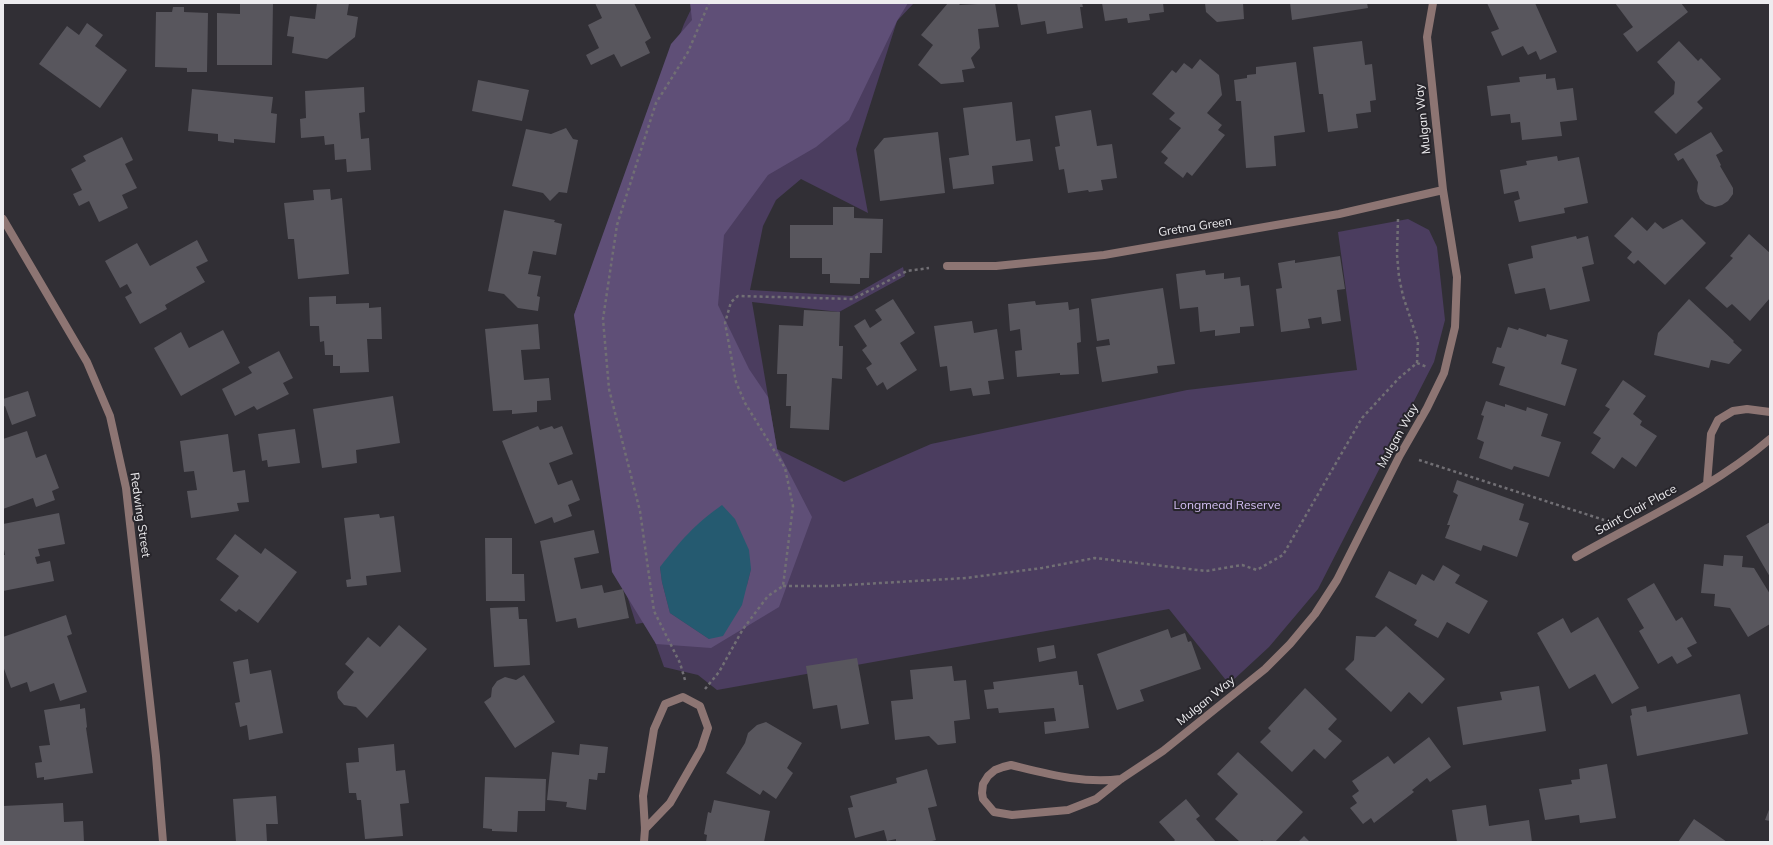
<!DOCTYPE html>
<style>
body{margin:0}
#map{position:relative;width:1773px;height:845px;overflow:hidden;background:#312f35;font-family:Mulish,sans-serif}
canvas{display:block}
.frame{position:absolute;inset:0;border:4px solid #edecef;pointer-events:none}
</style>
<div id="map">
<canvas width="1773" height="845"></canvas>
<div class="frame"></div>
</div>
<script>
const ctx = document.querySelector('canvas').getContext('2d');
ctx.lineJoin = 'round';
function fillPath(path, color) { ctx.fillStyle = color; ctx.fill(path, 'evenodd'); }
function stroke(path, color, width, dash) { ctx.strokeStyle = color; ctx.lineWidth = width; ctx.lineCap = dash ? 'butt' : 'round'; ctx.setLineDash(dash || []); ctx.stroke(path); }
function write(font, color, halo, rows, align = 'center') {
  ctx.font = font + ' Mulish,sans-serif'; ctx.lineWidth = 4; ctx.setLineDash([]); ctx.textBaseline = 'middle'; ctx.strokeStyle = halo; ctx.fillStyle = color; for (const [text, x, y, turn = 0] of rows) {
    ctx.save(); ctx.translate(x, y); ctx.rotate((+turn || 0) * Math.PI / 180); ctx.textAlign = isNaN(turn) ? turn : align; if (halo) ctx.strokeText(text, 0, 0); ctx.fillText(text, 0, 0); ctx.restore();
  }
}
const green = new Path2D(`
 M694,3h220l-17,18 -41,128 12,64 -67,-34 -25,21 -13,26 -13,64 102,6 51,-29 2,9 -66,36 -87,-10 25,147 67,33 87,-38 256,-54 170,-20 -19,-138 70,-13 21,11 8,17 8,73 -11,42 -116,227 -49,58 -40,37 -60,-75 -452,81 -19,-15 -34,-8 -16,-45 -12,2 -17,-54 -45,-255 110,-291z`);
const forest = new Path2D(`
 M690,3h218l-11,18 -48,99 -33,27 -48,28 -44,60 -6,70 31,64 19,28 9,52 35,68 -33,90 -68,41 -55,-4 -44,-72 -38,-257 97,-271 21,-24zM660,567l91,2 -4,16 -38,54 -39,-26 -8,-31z`);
const water = new Path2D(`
 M722,505l13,14 14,31 2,19 -9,36 -19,31 -14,3 -39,-26 -8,-31 -2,-15c21,-27 34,-42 62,-62z`);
const building = new Path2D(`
 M240,3h33l-1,62h-55v-52l23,1z
 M317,3h32l-2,12 11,2 -3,20 -28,22 -35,-6 2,-16 -7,-1 3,-20 25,3z
 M595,3h39l17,35 -6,4 5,11 -29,14 -7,-13 -23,11 -5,-10 13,-7 -11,-23 14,-7z
 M948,3h10l2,2 35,-2 4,24 -21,2 2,19 -9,10 4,10 -13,2 2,12 -23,2 -23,-19 15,-20 -12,-10z
 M1017,3h65l1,4h-3l3,21 -36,6 -2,-13 -24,4z
 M1102,3h61l1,9 -15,2 1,6 -22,3 -1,-5 -22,3z
 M1205,3h38l1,16 -27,3 -11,-10z
 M1290,3h77l1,5 -76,12z
 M1487,3h48l22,49 -17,8 -4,-9 -8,4 -5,-9 -21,10 -11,-24 8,-3z
 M1615,3h66l7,9 -51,40 -14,-18 10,-7z
 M173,7h11v5l24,1 -1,59h-20v-4l-32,-1 1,-55h16z
 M87,23l16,12 -8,11 32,24 -27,38 -61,-44 28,-38 12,9z
 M1362,41l3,24 7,-1 4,36 -6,1 1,11 -15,2 2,14 -30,4 -5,-38h-4l-6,-47z
 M1679,41l19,20 3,-3 20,21 -24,23 6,6 -27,26 -22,-22 20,-18 1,-12 -18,-20z
 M1200,59l19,16 3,20 -15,18 15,12 -4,5 7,5 -33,41 -5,-4 -4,6 -19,-15 4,-5 -7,-6 20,-24 -12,-9 6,-6 -23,-19 20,-24 4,3 8,-10 8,6z
 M1296,62l9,70 -31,4 2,30 -30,2 -5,-67h-5l-2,-21 13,-2v-3l9,-1v-7z
 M1546,74v5l9,-1 2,12 16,-2 4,32 -17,2 2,14 -40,4 -2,-18 -9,1 -1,-9 -19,2 -4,-30 33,-4 -1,-5z
 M478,80l51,10 -7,31 -50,-10z
 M364,87l1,25 -6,1 2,26 8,-1 2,32 -24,2 -1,-13 -11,1 -1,-16 -9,1 -1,-9 -23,2 -1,-19 6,-1 -1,-27z
 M192,89l81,8 -2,16 6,1 -2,29 -41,-4v4l-16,-2v-7l-30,-3z
 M1012,102l4,39 14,-2 3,22 -41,5 2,18 -41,5 -4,-31 20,-3 -6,-47z
 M1091,110l6,36 15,-2 5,34 -16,2 2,10 -14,2 -1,-2 -20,3 -4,-24 -5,1 -4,-23 5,-1 -5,-30z
 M566,128l7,11 5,1 -11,53 -8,-1 -9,9 -7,-8 -31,-7 14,-57 25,5z
 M938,132l7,61 -65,8 -6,-51 10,-12z
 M1711,132l12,19 -7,4 5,10 -1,1 13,22v6l-5,7 -6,4 -7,2 -9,-3 -6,-5 -3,-8 1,-9 -15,-24 -5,3 -4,-7z
 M122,137l11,23 -8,4 12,24 -15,7 6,13 -29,14 -10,-21 -10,5 -6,-12 9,-4 -11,-21 15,-8 -3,-5z
 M1557,156l1,5 21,-4 9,46 -24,5 1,5 -46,9 -5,-21 6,-2 -2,-8 -14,3 -4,-24 27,-5 -1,-4z
 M330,189l1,11 11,-2 7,76 -51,5 -4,-40h-6l-4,-36 30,-3 -1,-10z
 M833,207h21v11l29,1 -1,34h-12l-1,25h-9v6l-30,-1v-9h-8v-16h-32v-33h43z
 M504,210l51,10 -1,2 8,2 -6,31 -23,-4 -5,23 13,2 -4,20 3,1 -2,14 -20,-3 -14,-14 -16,-3z
 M1632,217l15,14 8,-9 8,7 19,-10 24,24 -41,42 -27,-25 -4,4 -7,-6 5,-6 -18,-16z
 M1749,234l21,19v45l-20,23 -18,-17 -5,4 -22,-20 28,-30 -3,-2z
 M1576,236l1,3 11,-3 6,28 -12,3 8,34 -40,9 -5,-22 -30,6 -7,-30 25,-6 -2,-12z
 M197,240l11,21 -12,6 9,15 -40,23 2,4 -27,15 -15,-27 7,-4 -5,-9 -7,4 -15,-27 32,-18 13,23z
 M1340,256l5,33 -8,1 4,31 -19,3 -1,-7 -13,2 2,9 -29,4 -5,-43 6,-1 -4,-25 17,-3v3z
 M1205,270l1,5 18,-2v6l16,-2 1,9 8,-1 5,41 -14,1v6l-25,3v-6l-15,2 -2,-25 -18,2 -4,-35z
 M1163,288l12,76 -18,2 1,7 -56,9 -6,-35 14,-2 -1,-6 -12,2 -6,-42z
 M336,296v8l33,-1v5l12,-1 1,32h-15l2,33 -29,1v-7h-7v-11h-8l-1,-14 -4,1 -1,-16h-9l-1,-29z
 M893,299l22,34 -15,10 17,27 -30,20 -4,-8 -6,4 -11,-18 6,-4 -10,-14 5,-4 -13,-20 11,-7 5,9 12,-8 -7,-10z
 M1689,299l45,42 -1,1 9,8 -13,14 -18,-4 -2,8 -55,-13 4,-22z
 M1035,301l1,4 32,-3 1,8 10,-2 2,34 -4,1 2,31 -19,1v-2l-43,4 -2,-26 7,-1 -2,-21 -10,2 -2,-27z
 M804,310l36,2 -1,34h4l-1,33 -10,-1 -3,52 -39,-2 1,-22h-5l1,-32h-10l2,-49 24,1z
 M972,321l2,12 23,-4 7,50 -16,2 2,13 -17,2 -2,-8 -21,3 -3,-25 -7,1 -6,-41z
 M538,324l2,25 -19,1 3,30 25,-2 2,22 -14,1v11l-25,2v-4l-19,1 -8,-82z
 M1508,327l10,3 1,-2 27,9 1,-3 21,6 -7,24 16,5 -12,37 -66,-21 6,-18 -13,-4 5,-16 4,1z
 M223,330l17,33 -59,33 -27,-48 27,-16 8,16z
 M279,351l14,27 -10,5 6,11 -32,16 -3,-4 -19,10 -13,-27 30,-16 -4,-6z
 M1623,380l23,16 -13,18 9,7 -2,4 17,11 -21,31 -14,-10 -8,12 -23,-16 10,-15 -8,-5 17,-24 -5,-3z
 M28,391l8,25 -24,9 -7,-19 -2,1v-8z
 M393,396l7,47 -44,7 1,13 -35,5 -9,-59z
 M1486,401l19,6v-3l21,7 1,-4 21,7 -7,22 20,6 -12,35 -35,-11 -2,4 -33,-12 5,-16 -7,-3 7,-23 -3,-1z
 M538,426l2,4 12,-4 2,3 8,-3 11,28 -24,9 9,22 14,-5 8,20 -12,5 4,11 -18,7 -2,-6 -17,7 -33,-83z
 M295,429l5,34 -32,4 -1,-7 -5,1 -4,-27z
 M27,431l9,27 10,-4 13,34 -7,3 3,9 -19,7 -3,-9 -30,11v-70z
 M228,434l5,38 12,-2 4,32 -12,1 2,8 -48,7 -4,-27 10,-1 -3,-19 -10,1 -4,-31z
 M1457,480l67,24 -5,16 10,3 -12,34 -34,-12 -2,6 -36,-13 5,-13h-3l11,-30 -5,-3z
 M59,513l6,31 -27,5 2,7 -5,1 2,7 13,-3 4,20 -51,10v-36h2l-2,-11v-20z
 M379,514l1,4 14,-2 7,56 -35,4 1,9 -20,2 -1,-7 5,-1 -7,-61z
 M1770,522v55l-24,-41z
 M594,530l5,23 -25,5 7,31 21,-4 2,8 19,-4 6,29 -51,10 -2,-10 -20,4 -16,-81z
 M235,534l26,20 4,-6 32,24 -39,51 -19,-14 -3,3 -16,-12 19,-24 -23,-17z
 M485,538h27v36h12l1,27h-39z
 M1724,555l19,1 -1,11 12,1 16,26v30l-22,13 -18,-29 -16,-2 1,-12 -14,-1 3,-29 19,2z
 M1443,565l17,10 -5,8 33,18 -19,33 -22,-12 -9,16 -24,-13 3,-5 -42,-23 14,-26 27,14 6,-11 12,7z
 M1654,583l22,38 6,-4 15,26 -10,5 5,8 -15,8 -5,-8 -14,8 -19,-33 5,-3 -17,-29z
 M518,607l1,12h8l3,46 -36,2 -4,-59z
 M66,615l6,19 -5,2 20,56 -27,9 -6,-18 -24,9 -3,-10 -16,6 -8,-22v-29z
 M1598,617l41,71 -27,16 -17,-30 -26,15 -32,-56 26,-15 8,15z
 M399,625l28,24 -60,69 -11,-11 -12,-2 -6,-7 -1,-6 17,-20 -9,-8 23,-27 12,10z
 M1386,626l59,53 -23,25 -13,-12 -18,20 -46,-43 9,-9 2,-24 19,1z
 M1168,629l3,9 14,-5 3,9 3,-1 10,28 -61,21 4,11 -27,9 -20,-56z
 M1054,645l2,13 -17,4 -2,-14z
 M857,658l12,66 -28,5 -4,-24 -24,4 -7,-43z
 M248,659l2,15 21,-4 12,63 -34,7 -2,-15 -7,2 -5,-24 5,-1 -7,-40z
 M952,666l2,15 12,-1 4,39 -16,2 2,22 -18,2 -9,-9 -34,4 -4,-39 22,-2 -3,-29z
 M1077,671l2,14h4l6,43 -44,6 -1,-12 12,-1 -2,-13 -55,5 -1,-5 -11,1 -3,-19 10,-1 -1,-7z
 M524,675l31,47 -40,26 -31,-46 7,-5 1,-9 5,-7 8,-4 11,3z
 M1539,686l7,45 -83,14 -6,-38 45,-7 -2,-8z
 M1305,688l32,31 -9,10 14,12 -17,18 -11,-10 -22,23 -32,-30 11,-11 -3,-3z
 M1740,694l8,40 -111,22 -7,-40 2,-1 -1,-6 15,-3 1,6z
 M80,704v5l5,-1 2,19 -1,1 7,45 -49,7v-3l-7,1 -2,-15 7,-1 -3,-16 11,-1 -6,-35z
 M766,722l36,21 -15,25 6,5 -17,26 -13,-9 -3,5 -34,-22 19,-30 3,-10 9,-8z
 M1429,737l22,30 -21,15 -3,-4 -15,12 2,2 -40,31 -3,-5 -8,6 -13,-16 7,-5 -5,-7 7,-5 -7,-10 36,-25 6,8z
 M394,744l2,27 9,-1 4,33 -9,1 3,32 -38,3 -4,-39h-4l-1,-7h-7l-3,-30 13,-1 -1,-14z
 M580,744l28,3 -3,26h-7l-1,7 -8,-1 -3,31 -20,-3 1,-5 -20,-2 5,-48 27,3z
 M1238,752l65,60 -28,30h-11l-2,-2 -2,2h-20l-25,-23 23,-25 -21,-20z
 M1607,764l9,54 -36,5 -1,-8 -34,5 -6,-31 33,-5 -1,-4 9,-1 -1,-10z
 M927,769l10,37 -9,2 8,32 -8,2h-32v-3l-9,2 -3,-11 -29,8 -7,-30 5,-1 -3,-11 47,-13 -1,-5z
 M485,777l61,2 -1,32h-27l-1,21 -25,-1v-2l-9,-1z
 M276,796l2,28h-12l1,18h-31l-3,-43z
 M1186,799l14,17 -4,3 20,23h-43l2,-2 -16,-18z
 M714,800l56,11 -6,31h-58l1,-7 -3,-1 4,-22 3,1z
 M63,803l1,19 19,-1 1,21h-81v-36z
 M1486,805l3,21 40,-6 3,22h-75l-5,-32z
 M1770,807v14l-5,-1z
 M1694,819l33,23h-49z
 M1304,836l6,6h-12z`);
const path = new Path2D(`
 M1398,219l-1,36 2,22 4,19 15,45 -1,22
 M1419,460l185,60
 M783,586h47l136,-8 76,-10 53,-10 111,13 36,-6 15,5 26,-15 79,-137 37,-40 18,-15 10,4
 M685,680l-5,-17 -26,-52 -14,-100 -31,-122 -6,-70 14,-94 39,-122 32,-51 21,-49
 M705,689l14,-17 24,-43 25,-33 15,-10 10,-80 -8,-38 -40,-65 -9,-21 -11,-59 6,-21 7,-6 115,3 54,-28 22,-3`);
const minor = new Path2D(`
 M3,219l84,143 23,54 16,72 30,268 7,86
 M947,266h49l108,-11 235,-41 104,-24
 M1707,484l4,-50 7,-14 15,-9 14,-2 23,3
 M1576,557c65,-37 137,-69 194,-118
 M1121,779c-38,5 -73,-5 -110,-14l-8,2 -8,3 -7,6 -5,8 -1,9 1,6 11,13 18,3 56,-5 28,-11 25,-20 42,-28 102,-82 25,-25 25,-30 22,-34 63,-125 27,-47 17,-35 11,-46 2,-50 -14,-87 -16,-153 6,-34
 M644,842l1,-13 -2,-33 11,-67 11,-25 18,-7 17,9 8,22 -7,21 -31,54 -25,26`);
const streetNames = [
 ["Mulgan Way",1423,119,-96],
 ["Gretna Green",1195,227,-9],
 ["Mulgan Way",1398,436,-61],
 ["Saint Clair Place",1636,510,-29],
 ["Redwing Street",140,515,82],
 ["Mulgan Way",1206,701,-39]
];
const parkNames = [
 ["Longmead Reserve",1227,505]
];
fillPath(green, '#4b3d5f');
fillPath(forest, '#5f4f77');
fillPath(water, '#255a70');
fillPath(building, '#58565d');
stroke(path, '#716f74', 2.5, [3, 3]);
stroke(minor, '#8d7573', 8);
write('12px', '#edecef', '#27252b', streetNames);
write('12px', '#d7c2f8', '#27252b', parkNames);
</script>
